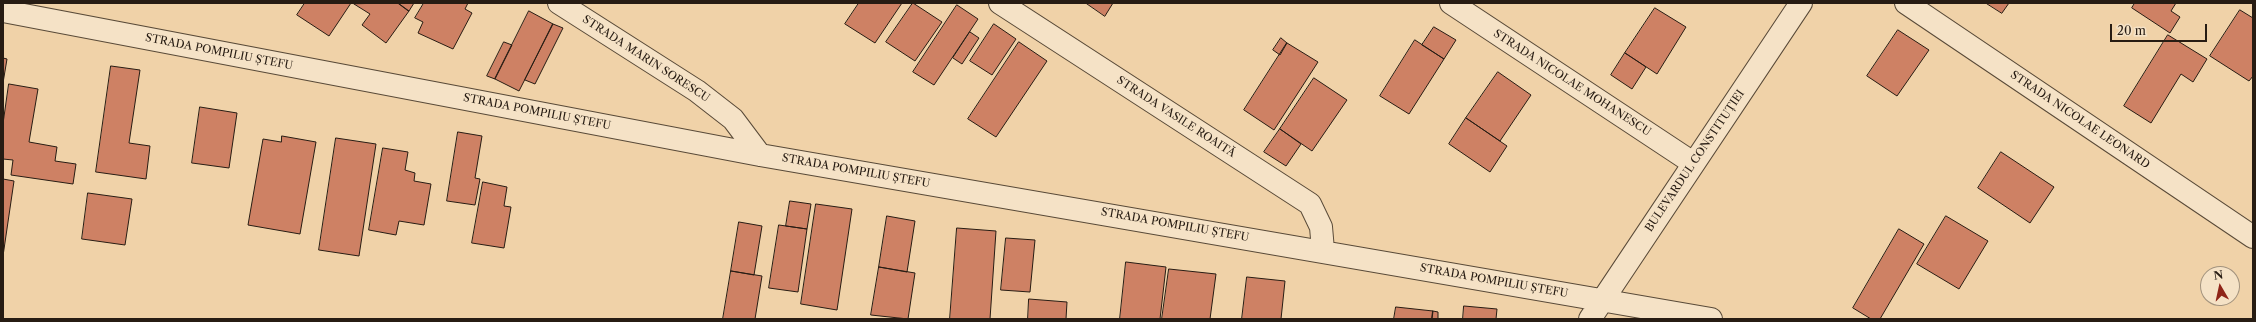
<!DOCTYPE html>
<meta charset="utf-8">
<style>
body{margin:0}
#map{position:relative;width:2256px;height:322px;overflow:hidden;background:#f0d2a8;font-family:"Libre Caslon Text",serif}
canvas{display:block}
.frame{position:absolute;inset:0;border:4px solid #271c13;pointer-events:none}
.north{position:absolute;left:2200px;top:266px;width:40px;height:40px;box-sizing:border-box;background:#f5e2c6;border:1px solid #a3937e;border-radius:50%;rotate:351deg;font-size:11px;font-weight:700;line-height:16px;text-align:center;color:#271c13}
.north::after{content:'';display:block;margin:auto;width:14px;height:18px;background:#8f2418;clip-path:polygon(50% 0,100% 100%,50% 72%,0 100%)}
.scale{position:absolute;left:2110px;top:24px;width:97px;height:18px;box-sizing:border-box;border:2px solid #271c13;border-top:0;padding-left:5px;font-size:12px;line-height:14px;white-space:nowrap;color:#271c13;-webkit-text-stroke:3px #f5e2c6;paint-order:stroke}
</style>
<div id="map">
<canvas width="2256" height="322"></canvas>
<div class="frame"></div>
<div class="north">N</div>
<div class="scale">20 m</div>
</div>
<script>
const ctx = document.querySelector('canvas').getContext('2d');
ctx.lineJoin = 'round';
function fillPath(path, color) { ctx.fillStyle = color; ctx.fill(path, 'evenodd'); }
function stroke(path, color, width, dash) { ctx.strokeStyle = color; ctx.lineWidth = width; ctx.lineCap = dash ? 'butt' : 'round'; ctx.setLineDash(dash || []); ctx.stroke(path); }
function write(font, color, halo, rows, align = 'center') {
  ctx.font = font + ' "Libre Caslon Text",serif'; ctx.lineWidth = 3; ctx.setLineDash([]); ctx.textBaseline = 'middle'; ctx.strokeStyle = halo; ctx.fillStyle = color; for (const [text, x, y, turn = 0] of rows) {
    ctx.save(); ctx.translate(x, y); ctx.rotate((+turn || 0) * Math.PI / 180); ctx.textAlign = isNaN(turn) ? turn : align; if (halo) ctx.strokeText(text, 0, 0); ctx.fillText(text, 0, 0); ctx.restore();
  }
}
const building = new Path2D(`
 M305,3h46l-22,33 -32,-21z
 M398,3h16l-5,8z
 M398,3l11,8 -23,32 -24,-18 8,-11 -16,-10z
 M424,3h44l-3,6 7,4 -19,36 -35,-16 5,-11 -8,-4z
 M859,3h43l-27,40 -30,-19z
 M913,3l29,19 -27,39 -29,-19z
 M1086,3h27l-8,13z
 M1986,3h23l-7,10z
 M2135,3h41l-5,8 9,6 -10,16 -38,-25z
 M957,5l21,14 -44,66 -21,-13z
 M1655,8l31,19 -29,47 -32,-21z
 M2240,10l13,8v58l-4,5 -39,-25z
 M529,11l24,13 -34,67 -24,-12z
 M553,24l10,4 -28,56 -10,-4z
 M994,24l22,15 -24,36 -22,-14z
 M1434,27l22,13 -12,19 -22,-14z
 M1898,30l31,20 -32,46 -30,-20z
 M970,32l9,6 -17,26 -9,-6z
 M2168,35l39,24 -14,23 -12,-8 -30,49 -27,-17z
 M1281,38l6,5 -7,12 -7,-5z
 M1415,40l29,19 -35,55 -29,-18z
 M504,42l8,3 -17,34 -8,-3z
 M1019,42l28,19 -51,76 -28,-18z
 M1287,43l31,19 -44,68 -30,-20z
 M1625,53l21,14 -14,22 -21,-14z
 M3,58l4,1 -4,24z
 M111,66l29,4 -11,73 21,3 -4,33 -50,-7z
 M1498,72l33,23 -31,46 -34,-23z
 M1314,78l33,22 -35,51 -32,-22z
 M9,84l29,5 -9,53 28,5 -2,14 21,3 -3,20 -62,-9 2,-15 -10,-1v-35z
 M200,107l37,6 -8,55 -37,-5z
 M1466,118l41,28 -17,26 -41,-28z
 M1280,129l21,15 -15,22 -22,-14z
 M458,132l24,4 -7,42 5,1 -5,26 -28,-4z
 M282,136l34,6 -16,92 -52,-9 15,-86 18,3z
 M336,138l40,6 -17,112 -40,-6z
 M383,148l25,4 -3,18 10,3 -1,8 17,3 -7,41 -25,-4 -3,14 -27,-5z
 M2001,152l53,35 -24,36 -52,-35z
 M3,179l11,2 -11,75z
 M483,182l24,5 -3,19 7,1 -7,41 -32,-5z
 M88,193l44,6 -7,46 -43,-6z
 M790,201l21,3 -4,25 -21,-3z
 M816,204l36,5 -15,101 -36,-6z
 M887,216l28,5 -8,51 -28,-5z
 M1946,216l42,25 -29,48 -42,-25z
 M739,222l23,4 -8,49 -23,-4z
 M779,225l28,4 -9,63 -29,-4z
 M957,228l39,3 -6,88h-40z
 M1899,229l25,15 -44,75h-9l-18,-11z
 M1006,238l29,2 -5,52 -29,-2z
 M1126,262l40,5 -6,52h-40z
 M879,267l36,6 -7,46 -37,-4z
 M1169,269l47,5 -6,45h-48z
 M731,271l31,5 -7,43h-32z
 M1247,277l38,4 -4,38h-39z
 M1029,299l38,3 -1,17h-38z
 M1464,306l33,3 -1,10h-33z
 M1396,307l37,4 -1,8h-38z
 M1433,311l5,1v7h-6z`);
const street = new Path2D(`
 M559,3l138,88 36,28 27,36
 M1000,3l310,201 11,23 2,23
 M1451,3l242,160
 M1906,3l347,234
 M3,11l757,144 951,164
 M1590,319l211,-316`);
const streetNames = [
 ["STRADA POMPILIU ȘTEFU",219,52,11],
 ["STRADA MARIN SORESCU",646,59,33],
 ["STRADA NICOLAE MOHANESCU",1572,83,33],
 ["STRADA POMPILIU ȘTEFU",537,112,11],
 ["STRADA VASILE ROAITĂ",1176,117,33],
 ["STRADA NICOLAE LEONARD",2080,120,34],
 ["BULEVARDUL CONSTITUȚIEI",1695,161,-56],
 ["STRADA POMPILIU ȘTEFU",856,171,10],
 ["STRADA POMPILIU ȘTEFU",1175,225,10],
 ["STRADA POMPILIU ȘTEFU",1494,281,10]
];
fillPath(building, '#ce8164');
stroke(building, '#271c13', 1);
stroke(street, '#594a38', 24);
stroke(street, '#f5e2c6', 22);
write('11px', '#271c13', '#f5e2c6', streetNames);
</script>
